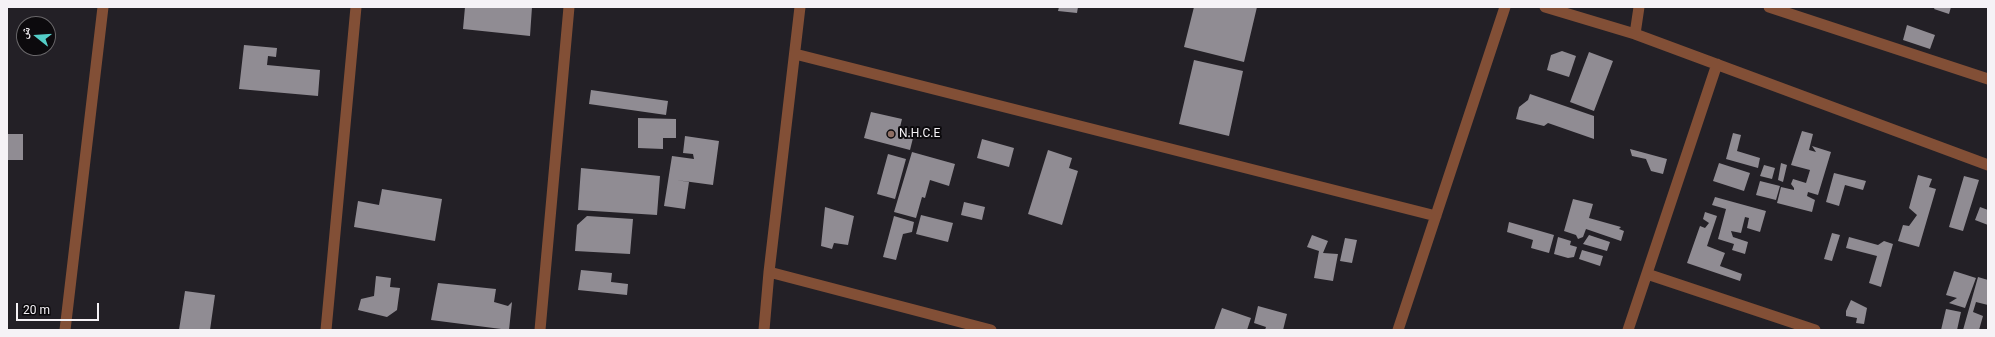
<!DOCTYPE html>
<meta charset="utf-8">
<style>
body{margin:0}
#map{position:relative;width:1995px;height:337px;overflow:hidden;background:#232026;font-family:Roboto,"Noto Naskh Arabic",sans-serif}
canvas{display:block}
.frame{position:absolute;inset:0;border:8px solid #f5f2f6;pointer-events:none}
.north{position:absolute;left:16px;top:16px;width:40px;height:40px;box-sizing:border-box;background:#0c0a0d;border:1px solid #69676a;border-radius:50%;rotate:287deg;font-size:11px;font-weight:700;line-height:16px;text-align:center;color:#f5f2f6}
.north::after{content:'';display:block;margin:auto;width:14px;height:18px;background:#54cdc7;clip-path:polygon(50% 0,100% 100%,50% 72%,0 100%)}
.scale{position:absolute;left:16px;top:303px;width:83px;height:18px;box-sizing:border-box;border:2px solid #f5f2f6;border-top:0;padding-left:5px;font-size:12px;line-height:14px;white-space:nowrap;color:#f5f2f6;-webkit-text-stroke:3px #0c0a0d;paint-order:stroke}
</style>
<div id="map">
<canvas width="1995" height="337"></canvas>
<div class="frame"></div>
<div class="north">ش</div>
<div class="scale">20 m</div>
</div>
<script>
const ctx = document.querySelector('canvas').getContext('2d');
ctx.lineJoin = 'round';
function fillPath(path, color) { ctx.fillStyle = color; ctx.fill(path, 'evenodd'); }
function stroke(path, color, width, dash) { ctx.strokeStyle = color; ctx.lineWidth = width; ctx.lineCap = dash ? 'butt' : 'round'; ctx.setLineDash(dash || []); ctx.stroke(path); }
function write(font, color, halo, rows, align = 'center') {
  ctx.font = font + ' Roboto,sans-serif'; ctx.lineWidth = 4; ctx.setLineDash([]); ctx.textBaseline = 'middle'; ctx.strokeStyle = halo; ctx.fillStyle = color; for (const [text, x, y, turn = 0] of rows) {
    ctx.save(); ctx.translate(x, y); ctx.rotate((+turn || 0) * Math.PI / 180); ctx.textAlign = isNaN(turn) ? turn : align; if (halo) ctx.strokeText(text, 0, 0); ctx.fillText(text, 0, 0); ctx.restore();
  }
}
const building = new Path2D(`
 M465,7h67l-2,29 -67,-7z
 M1059,7h19l-1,6 -19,-2z
 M1194,7h63l-13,55 -60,-15z
 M1935,7h16l-2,7 -15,-5z
 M1907,25l28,10 -5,14 -27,-9z
 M244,45l33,3 -1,9 -8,-1 -1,9 53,5 -2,26 -79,-7z
 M1562,51l14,5 -7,21 -22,-7 4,-15z
 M1589,52l24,9 -19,50 -24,-9z
 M1194,60l49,11 -14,65 -50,-12z
 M591,90l77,11 -2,14 -77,-11z
 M1530,94l64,22v23l-46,-16 -4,3 -28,-7 3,-12 9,-7z
 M871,112l31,7 -3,12 15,3 -4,16 -46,-12z
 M638,118l38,1v19h-13v11l-25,-1z
 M1802,131l11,3 -4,16 7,2 -4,-6 19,6 -13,43 -10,-3 -1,4 8,4 -3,12 -35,-9 4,-16 13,3v-2l-3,-4 2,-5 13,4 4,-13 -19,-5z
 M1733,133l8,2 -4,16 23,7 -2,10 -32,-9z
 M7,134h16v26h-16z
 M685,136l34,5 -6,44 -37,-5 13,2 -4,27 -21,-3 8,-50 22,3 -1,-5 -10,-1z
 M982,139l32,9 -5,19 -32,-9z
 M1630,149l37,10 -4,15 -12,-3 -5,-12 -14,-3z
 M1048,150l24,8 -3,10 9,3 -16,54 -34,-11z
 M912,152l43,12 -6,22 -19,-6 -5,18 -3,-1 -6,21 -22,-6z
 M888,154l18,5 -11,40 -18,-5z
 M1719,163l31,10 -6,18 -31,-10z
 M1781,163l6,2 -4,17 -5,-2z
 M1764,165l11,3 -3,11 -12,-3z
 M581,168l79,8 -3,39 -79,-5z
 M1834,173l32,8 -3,9 -18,-5 -6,21 -13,-4z
 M1918,175l14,4 -3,8 7,2 -17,58 -21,-6 5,-16 6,1 8,-11 -8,-7z
 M1964,176l15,4 -16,51 -14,-4z
 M1760,181l20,5 -4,14 -20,-5z
 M382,189l60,10 -7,42 -81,-14 4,-26 21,4z
 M1715,197l51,14 -6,21 -13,-4 2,-10 -4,-1 -4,16 -10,-2 2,6 15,5 -3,12 -13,-4 2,-6 -16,-5 8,-30 -14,-4z
 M1573,199l20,5 -4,14 32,9 -2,2 5,2 -3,10 -35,-12 -3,8 -5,2 -2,-4 -12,-4z
 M964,202l21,5 -3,13 -21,-5z
 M825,207l29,9 -6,29 -14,-2 -2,6 -11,-3z
 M1980,207l8,3v15l-13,-5z
 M1705,212l12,4 -10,30 18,7 -5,13 22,8 -2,7 -53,-18 13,-37 5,2 4,-5 -6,-4z
 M921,215l32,8 -5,19 -32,-8z
 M587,216l46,3 -3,35 -55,-3 2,-26z
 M894,216l20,6 -2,10 -9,2 -7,26 -13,-3z
 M1509,222l45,13 -5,18 -18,-5 2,-8 -26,-8z
 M1832,233l8,2 -8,26 -8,-2z
 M1312,235l16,6 -5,12 15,1 -5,27 -19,-3 5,-27 -12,-4z
 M1589,235l21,7 -3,9 -24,-7z
 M1558,237l13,4 -1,4 7,2 -3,10 -6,1 -14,-4z
 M1849,237l29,8 6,-4 9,3 -12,43 -12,-4 8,-27 -31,-8z
 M1345,238l12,2 -5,23 -12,-2z
 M1582,250l21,6 -3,10 -21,-7z
 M581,270l31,3 -1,9 17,2 -1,11 -49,-5z
 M1954,271l22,7 -11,30 -16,-5 8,-5 -11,-3z
 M376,276l15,2 -1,9 10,1 -3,22 -10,7 -29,-7 3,-11 13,-3z
 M1978,277l10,3v25l-12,-3 -3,10 10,4 -4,14h-16z
 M438,283l58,6 -2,13 14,4 4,-4 -3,28 -78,-10z
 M185,291l30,4 -5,35h-31z
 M1851,300l16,8 -3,16 -8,-1 1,-5 -11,-2v-5z
 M1258,306l29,8 -4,16h-18l1,-3 -12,-4z
 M1222,308l29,10 -4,12h-33z
 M1946,309l15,3 -4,18h-16z`);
const service = new Path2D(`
 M1769,7l219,72`);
const minor = new Path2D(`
 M1545,7l90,27 353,131
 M1635,34l4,-27
 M795,54l641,162
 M769,272l222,58
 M1647,274l168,56
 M65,330l38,-323
 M326,330l30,-323
 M540,330l29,-323
 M764,330l5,-58 31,-265
 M1398,330l107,-323
 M1628,330l89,-266`);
const markers = [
 [891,134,4,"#8d6e63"]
];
const poiNames = [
 ["N.H.C.E",899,134]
];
fillPath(building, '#908c93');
stroke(service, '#824f36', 11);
stroke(minor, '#824f36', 11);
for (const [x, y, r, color] of markers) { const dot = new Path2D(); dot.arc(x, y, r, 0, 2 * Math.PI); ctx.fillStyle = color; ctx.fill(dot); stroke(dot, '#0c0a0d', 1.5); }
write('12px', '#f5f2f6', '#0c0a0d', poiNames, 'left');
</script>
